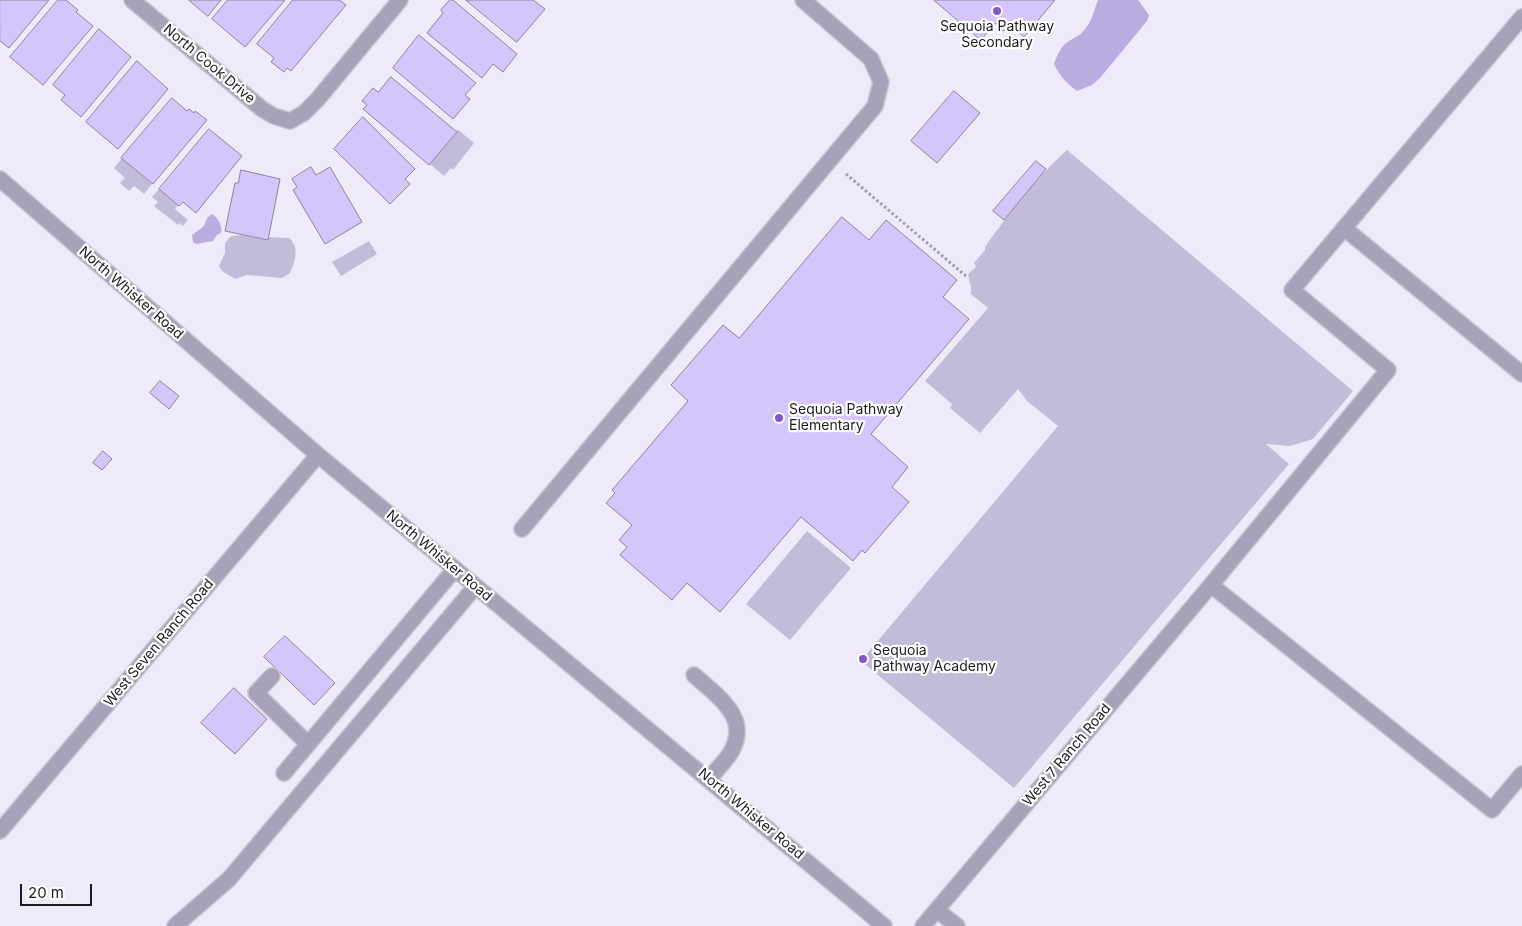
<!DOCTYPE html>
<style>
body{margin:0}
#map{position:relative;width:1522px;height:926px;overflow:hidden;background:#eeeaf9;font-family:Inter,sans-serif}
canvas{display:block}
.scale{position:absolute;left:20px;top:884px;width:72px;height:22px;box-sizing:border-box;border:2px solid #1b1a1f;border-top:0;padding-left:6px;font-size:15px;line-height:18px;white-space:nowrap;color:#1b1a1f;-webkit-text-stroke:4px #fff;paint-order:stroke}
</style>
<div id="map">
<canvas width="1522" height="926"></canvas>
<div class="scale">20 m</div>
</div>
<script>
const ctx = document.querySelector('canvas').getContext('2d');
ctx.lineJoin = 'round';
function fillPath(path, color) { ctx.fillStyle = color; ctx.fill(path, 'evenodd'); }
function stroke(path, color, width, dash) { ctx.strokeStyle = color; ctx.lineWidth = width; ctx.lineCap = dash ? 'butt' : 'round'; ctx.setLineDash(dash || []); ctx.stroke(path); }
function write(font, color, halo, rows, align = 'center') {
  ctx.font = font + ' Inter,sans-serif'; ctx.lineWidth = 4.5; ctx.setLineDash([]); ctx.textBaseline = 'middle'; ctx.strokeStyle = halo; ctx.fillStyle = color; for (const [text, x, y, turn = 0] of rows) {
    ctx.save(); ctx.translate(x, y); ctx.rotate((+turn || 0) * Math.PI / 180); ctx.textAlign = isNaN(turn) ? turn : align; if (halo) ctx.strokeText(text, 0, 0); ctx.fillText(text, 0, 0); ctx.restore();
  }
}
const green = new Path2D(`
 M457,129l17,14 -21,27 -2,-2 -7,8 -14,-12 27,-32z
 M1067,150l286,241 -40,48 -23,7 -24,-2 23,20 -275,324 -153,-127 197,-235 -31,-25 -9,-12 -38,44 -30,-25 2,-4 -27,-23 63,-73 -17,-14v-7l-3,-13 8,-7 -2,-4 11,-13v-3c24,-34 50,-68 82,-97z
 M122,158l30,26 -8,10 -10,-8 -5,5 -9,-8 5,-5 -11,-10z
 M159,189l19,16 -3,4 13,11 -5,6 -3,-3 -2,2 -24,-19 4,-4 -6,-5z
 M243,235l24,5 1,-3 21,1c11,9 6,24 1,35l-8,5 -35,-3 -12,4 -13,-8 -3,-5 6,-13v-10l6,-7z
 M369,241l8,13 -36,22 -9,-14z
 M807,531l44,37 -61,72 -44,-36z`);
const water = new Path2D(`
 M1098,0h40l11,15 -2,6 -47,57 -8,7 -15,6c-11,-8 -17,-15 -23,-27 3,-8 6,-16 12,-21 7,-5 14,-7 19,-14 7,-8 9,-19 13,-29z
 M212,214c6,3 11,13 9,19l-4,2 -4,6 -17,3 -3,-2 -1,-7 12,-9 3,-8z`);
const building = new Path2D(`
 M0,0h49l-40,48 -9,-7z
 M58,0h8l12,10 -2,2 17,14 -50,59 -33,-28z
 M189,0h32l-13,16z
 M228,0h57l-40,47 -33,-28z
 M293,0h46l7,5 -55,66 -4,-3 -3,4 -13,-10 3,-4 -17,-14z
 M450,0h3l64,54 -14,18 -10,-8 -11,14 -55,-45 16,-20 -2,-3z
 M466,0h67l12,9 -28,33z
 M934,0h121l-31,37 -15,-13 -5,7 -9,-8 -14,17z
 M99,29l32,28 -50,60 -20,-17 4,-5 -12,-10z
 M419,35l57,48 -11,12 5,4 -17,20 -60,-51z
 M137,61l31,28 -50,60 -32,-27z
 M391,77l66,55 -28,33 -66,-56 4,-4 -5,-4 11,-13 5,4z
 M954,91l26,22 -43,50 -26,-22z
 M172,98l15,13 2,-2 5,4 1,-2 12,9 -54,64 -32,-26z
 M363,117l52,52 -10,10 5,5 -20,20 -56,-55z
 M209,129l33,27 -46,57 -13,-11 -4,4 -20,-17z
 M1036,161l10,8 -42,51 -11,-9z
 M311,167l5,8 14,-8 32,55 -37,22 -32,-54 4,-3 -5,-8z
 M241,170l39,9 -12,61 -43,-9 10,-48h3z
 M842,217l27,23 17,-20 71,60 -14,17 26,22 -98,115 37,33 -16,20 17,15 -44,51 -3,-3 -9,11 -52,-44 -81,95 -33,-29 -15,17 -52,-45 7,-8 -8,-7 13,-15 -26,-22 9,-10 -3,-3 76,-89 -17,-16 52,-60 16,13z
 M160,381l19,15 -10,13 -19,-16z
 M103,451l9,8 -10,11 -9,-7z
 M285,636l50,47 -21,22 -50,-48z
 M234,688l33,31 -32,35 -34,-31z`);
const path = new Path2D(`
 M846,174l120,102`);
const minor = new Path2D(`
 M132,0l130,109 12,7 16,5 14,-8 13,-13 83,-100
 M1522,17l-230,273 96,80 -177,215 281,225 30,-36
 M0,179l318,276 566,471
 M1344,228l178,146
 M522,529l353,-423 6,-24 -10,-23 -68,-59
 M694,675c23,21 57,42 37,77 -5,9 -15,18 -22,27
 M272,676l-16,17 52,51
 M284,773l170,-203
 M0,831l318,-376
 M937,910l20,16
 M175,926l54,-47 246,-292
 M923,926l288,-341`);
const markers = [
 [997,11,5,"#8355ce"],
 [779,418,5,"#8355ce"],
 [863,659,5,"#8355ce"]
];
const poiNames = [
 ["Sequoia Pathway",997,27,"center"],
 ["Secondary",997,43,"center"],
 ["Sequoia Pathway",789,410],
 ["Elementary",789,426],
 ["Sequoia",873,651],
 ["Pathway Academy",873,667]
];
const streetNames = [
 ["North Cook Drive",209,64,40],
 ["North Whisker Road",131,293,41],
 ["North Whisker Road",439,556,40],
 ["West Seven Ranch Road",159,643,-50],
 ["West 7 Ranch Road",1067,755,-50],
 ["North Whisker Road",751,814,40]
];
fillPath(green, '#c3bbda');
fillPath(water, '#bbacdf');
fillPath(building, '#d4c5fa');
stroke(building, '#898693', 1);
stroke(minor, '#c8c5d2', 18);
stroke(path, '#a19ea9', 3, [2.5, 2.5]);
stroke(minor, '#a8a2b8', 15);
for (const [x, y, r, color] of markers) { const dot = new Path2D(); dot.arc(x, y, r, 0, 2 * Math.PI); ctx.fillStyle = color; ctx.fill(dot); stroke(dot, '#fff', 2); }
write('14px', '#1b1a1f', '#fff', poiNames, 'left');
write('14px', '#1b1a1f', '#fff', streetNames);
</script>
